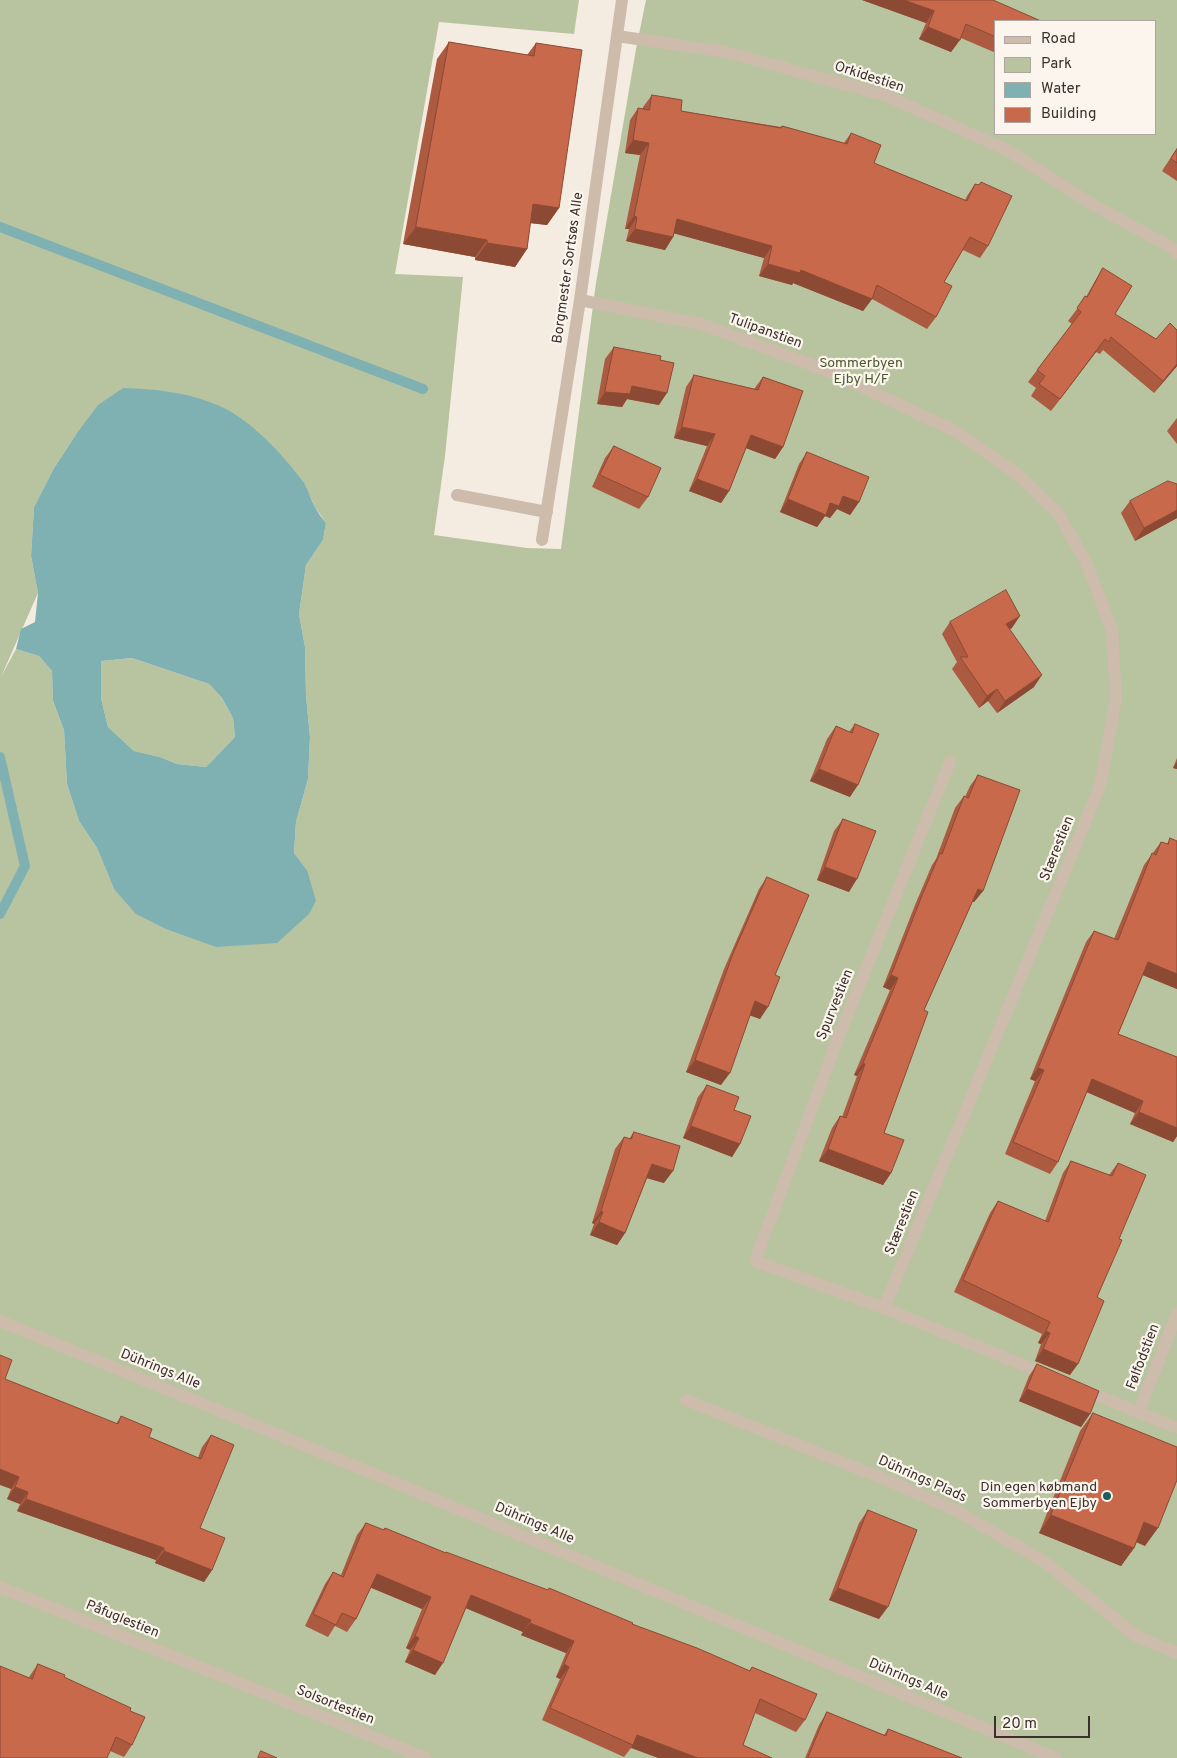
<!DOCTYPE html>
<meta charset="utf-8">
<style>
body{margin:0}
#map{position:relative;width:1177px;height:1758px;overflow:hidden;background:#f4ebe1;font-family:Overpass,sans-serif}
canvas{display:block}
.legend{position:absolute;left:994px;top:20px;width:162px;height:115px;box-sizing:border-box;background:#fbf5ee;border:1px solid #aea6a0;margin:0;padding:6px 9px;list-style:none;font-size:15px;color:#3b302b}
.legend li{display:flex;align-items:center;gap:10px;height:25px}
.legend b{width:25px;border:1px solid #aea6a0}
.scale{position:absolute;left:994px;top:1716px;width:96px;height:22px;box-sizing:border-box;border:2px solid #3b302b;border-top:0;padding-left:6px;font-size:15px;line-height:18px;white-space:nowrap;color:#3b302b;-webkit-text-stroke:4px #fbf5ee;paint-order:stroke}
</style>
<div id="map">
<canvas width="1177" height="1758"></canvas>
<ul class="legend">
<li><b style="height:6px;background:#cdbbac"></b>Road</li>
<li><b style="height:14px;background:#b8c4a0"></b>Park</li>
<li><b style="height:14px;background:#7fb0b2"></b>Water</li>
<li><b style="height:14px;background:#c8694b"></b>Building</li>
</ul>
<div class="scale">20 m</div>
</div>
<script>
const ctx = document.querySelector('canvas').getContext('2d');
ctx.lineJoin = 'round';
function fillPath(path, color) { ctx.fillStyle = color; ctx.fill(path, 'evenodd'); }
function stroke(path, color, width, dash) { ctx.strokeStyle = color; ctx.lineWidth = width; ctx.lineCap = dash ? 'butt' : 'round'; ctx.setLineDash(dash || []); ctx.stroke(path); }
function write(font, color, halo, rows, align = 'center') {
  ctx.font = font + ' Overpass,sans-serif'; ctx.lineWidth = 4.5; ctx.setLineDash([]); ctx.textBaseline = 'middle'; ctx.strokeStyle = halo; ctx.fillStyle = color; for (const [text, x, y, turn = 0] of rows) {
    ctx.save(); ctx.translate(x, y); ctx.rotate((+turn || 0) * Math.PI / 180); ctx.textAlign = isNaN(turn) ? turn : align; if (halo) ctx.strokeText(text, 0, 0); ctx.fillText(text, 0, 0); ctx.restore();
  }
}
const green = new Path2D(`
 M0,0h579l-5,34 -135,-12 -44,252 68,3 -18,179 -11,79 93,13 34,1 35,-266 40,-234 10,-49h531v1758h-1177zM996,21h160v113h-160zM256,430l49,55 10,22 11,16 -3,17 -17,25 -7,49 6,33 1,49 4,41 -2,42 -12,43 -2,31 13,17 -193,19 -17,-41 -18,-27 -12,-37 -3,-54 -11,-29 -1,-30 -13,-15 -23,-7 -15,28 37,-84 -7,-37 3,-49 20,-39 23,-35z
 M132,658l77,26 13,14 11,20 2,19 -29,30 -29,-3 -17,-7 -26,-6 -26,-24 -7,-29v-37z`);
const water = new Path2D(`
 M123,388c34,1 70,5 101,20 30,15 60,48 80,75 5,8 7,17 11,24 3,6 7,11 11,16l-3,17 -17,25 -7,49 6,33 1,49 4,41 -2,42 -12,43 -2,31 13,17 9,31 -7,13 -32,29 -61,4 -50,-18 -30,-15 -22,-25 -17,-41 -18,-27 -12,-37 -3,-54 -11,-29 -1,-30 -13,-15 -23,-7 5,-20 14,-7 3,-29 -7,-37 3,-49 20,-39 23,-35 21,-28zM132,658l77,26 13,14 11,20 2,19 -29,30 -29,-3 -17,-7 -26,-6 -26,-24 -7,-29v-37z`);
const stream = new Path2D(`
 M0,227l423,162
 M0,757l25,109 -25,48`);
const minor = new Path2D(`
 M617,36l109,16 161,44 120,54 85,54 80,44 5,5
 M580,300l121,24 130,48 126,60 60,42 41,39 28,49 26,68 4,69 -16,87 -216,522
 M457,495l90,17
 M542,540l38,-240 42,-300
 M950,762l-110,271 -85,228 129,47 166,68
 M0,1321l357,146 699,291
 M1082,1389l95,39
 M686,1400l201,80 68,30 90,52 91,74 41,17
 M1139,1412l38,-99
 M0,1587l426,171`);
const wall = new Path2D(`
 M862,0h131l3,21v32l-35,-15 -10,14 -32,-13 7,-16z
 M449,42l78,13 9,-12 23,165 -12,17 -17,-2 -3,26 -12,18 -40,-7v-3l-72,-13 34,-185z
 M652,95l29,16 100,16 1,-1 62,17 7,-10 23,30 91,37 2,-4 8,-12 4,1 2,-3 7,64 -8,12 -17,-8 -19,32 -8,35 -9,12 -55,-30 -9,12 -70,-28 -1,2 -33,-9 5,-18 -90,-25 -1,4 -8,13 -39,-9 3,-12h-4l15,-74 -15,-2 5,-33 8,-12 5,1v-2z
 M1177,148v33l-15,-10z
 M1103,268l12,46 41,25 21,-9v36l-23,27 -51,-43 -3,4 -4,-2 -45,59 -20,-15 5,-8 -8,-6 44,-58 -4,-3 18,-24 9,-16z
 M614,347l46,13 -1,45 -32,-6 -5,8 -25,-3 8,-45z
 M694,375l60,14 9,-12 20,70 -8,12 -29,-11 -17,43 -8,12 -32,-12 18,-45 -33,-8 12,-51z
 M1177,418v26l-10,-13z
 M614,446l34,51 -9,12 -47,-22 13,-29z
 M807,452l52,50 -9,13 -13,-6 -7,9 -5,-2 -8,11 -37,-15 19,-48z
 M1177,484v34l-42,23 -14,-28 9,-12z
 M950,622l62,6 -2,1 24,58 -37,26 -9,-12 -9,7 -27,-39 5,-7 -15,-28z
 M855,724l-5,73 -40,-16 17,-42 9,-13 13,6z
 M1177,758v11l-4,-1z
 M978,775l5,116 -9,11h-2l-48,108 -40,123 7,40 -8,12 -64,-24 13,-33 8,-12 2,1 15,-41 -3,-1 36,-85 -7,-3 32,-82 17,-40 4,-6 19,-51 9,-12 1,1 5,-11z
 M843,819l6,73 -32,-12 17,-49z
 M1170,838l7,151 -34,-14 -25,59 59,23v79l-4,6 -43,-18 5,-11 -48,-21 -29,70 -8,12 -45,-20 30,-73 -5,-2 56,-137 8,-11 20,8 30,-74 17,-23 6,2z
 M767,877l8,98 -15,44 -10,-4 -29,70 -35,-13 38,-103 35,-80z
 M707,1085l27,25 6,34 -8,13 -49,-19 15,-41z
 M634,1132l30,51 -17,-5 -22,55 -8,12 -27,-10 4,-11 -2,-1 23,-74 9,-12 5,2z
 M1071,1161l38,14 9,-12 1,76 -22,58 -27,78 -35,-14 6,-17 -3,-1 4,-9 -88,-42 36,-79 8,-12 47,20 18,-48z
 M1037,1364l53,50 -9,13 -62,-26 10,-25z
 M5,1379l111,45 5,-8 28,21 49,21 4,-11 9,-12 -11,93 12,42 -8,12 -49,-19 1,-3 -139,-49 3,-7 -13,-5 4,-10z
 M1093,1413l52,133 -9,-4 -2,6 -13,18 -82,-33 41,-102z
 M868,1510l11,109 -50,-19 30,-77z
 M366,1523l17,7 2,-2 60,25 187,71 117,47 3,-4 53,53 -9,12 -41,-19 -124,35 -7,9 -82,-37 18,-41 -4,-2 10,-24 -45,-18 2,-3 -57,-24 -31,67 -30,-13 5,-12 -4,-2 16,-39 -51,-22 -15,32 -9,13 -12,-6 -7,11 -23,-11 20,-42 8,-12 8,3 16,-40z
 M38,1664l92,47 2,34 -8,12 -14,-6 -81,-74z
 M827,1712l57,23 4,-6 74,29h-157l14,-33z`);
const shadedWall = new Path2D(`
 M862,0h42l30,11 -8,12z
 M928,27l32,13 -9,12 -32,-13z
 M633,140l16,3 -9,12 -15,-2z
 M533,204l26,4 -12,17 -26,-3z
 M634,216l3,1 -8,12h-4z
 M677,219l95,27 -8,12 -95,-26z
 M416,227l71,13 -12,17 -72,-13z
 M635,229l38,8 -8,13 -39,-9z
 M487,243l40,6 -12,18 -40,-7z
 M768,264l33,6 71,29 -9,12 -70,-28 -1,2 -33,-9z
 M1105,339l-9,13 -45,59z
 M1177,364v2l-23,27 9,-12z
 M632,386l35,7 -8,12 -32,-6 -5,8 -25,-3 8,-12z
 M682,427l33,7 -8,12 -33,-8z
 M751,435l32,12 -8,12 -32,-12z
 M697,479l32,12 -8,12 -32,-12z
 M843,496l16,6 -9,13 -13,-6 -7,9 -5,-2 -8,11 -37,-15 8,-13z
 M1177,510v8l-42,23 9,-13z
 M1020,616l-8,12 -14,7 8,-11z
 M1042,675l-8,12 -37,26 8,-12z
 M997,689l-9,12 -9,7 8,-12z
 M1177,762v7l-4,-1z
 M819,769l39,16 -8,12 -40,-16z
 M825,867l32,12 -8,13 -32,-12z
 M978,889l5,2 -9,11 -4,-2z
 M1148,962l29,12v15l-37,-15z
 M891,975l7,3 -8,12 -7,-3z
 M755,1001l13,6 -8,12 -14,-5z
 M695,1060l35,13 -9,12 -35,-13z
 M863,1063l2,1 -8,12 -3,-1z
 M1038,1068l6,2 -9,11 -5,-2z
 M1092,1079l51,22 -8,12 -51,-22z
 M1139,1112l38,16v8l-4,6 -43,-18z
 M691,1126l49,18 -8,13 -49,-19z
 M828,1149l63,24 -8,12 -64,-24z
 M652,1164l21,7 -9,12 -21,-6z
 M601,1211l2,1 -9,12 -2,-1z
 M599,1222l26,11 -8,12 -27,-10z
 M1046,1331l4,2 -9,11 -3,-1z
 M1043,1349l35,15 -8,11 -35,-14z
 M1027,1389l63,25 -9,13 -62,-26z
 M0,1469l19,8 -8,12 -11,-4z
 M15,1487l13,5 -8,12 -13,-5z
 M26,1499l138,49 -8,12 -139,-49z
 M1051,1515l83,33 -13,18 -82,-33z
 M1144,1522l14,6 -13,18 -13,-6z
 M164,1551l48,19 -8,12 -49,-19z
 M377,1574l54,23 -9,12 -53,-22z
 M838,1588l50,19 -9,12 -50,-19z
 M471,1595l60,25 -8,12 -60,-25z
 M530,1623l44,18 -8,12 -45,-18z
 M415,1636l4,2 -9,12 -4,-2z
 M413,1650l30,13 -8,12 -30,-13z
 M564,1664l5,3 -9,12 -4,-2z
 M637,1735l61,23h-40l-27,-10z`);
const building = new Path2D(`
 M904,0h89l48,21h-45v16l-30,-13 -6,16 -32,-13 6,-16z
 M449,42l85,14 2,-13 46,7 -23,158 -26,-4 -6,45 -40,-6v-3l-71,-13z
 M652,95l30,5 -1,11 100,17 1,-2 65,18 4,-11 30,12 -7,18 93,38 8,-17 4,1 2,-3 31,14 -24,50 -18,-9 -26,45 8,4 -16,31 -59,-32 -5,14 -71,-29 -1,3 -32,-9 4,-18 -95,-27 -4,18 -38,-8 2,-12 -3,-1 15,-73 -16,-3 5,-32 11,2z
 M1177,149v14l-6,-4z
 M1103,268l29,18 -17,28 41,25 14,-16 7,7v34l-14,17 -52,-44 -2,5 -4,-3 -45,60 -21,-15 6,-8 -8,-6 44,-58 -4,-4 8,-12 2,1z
 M614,347l47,9 -1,4 14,3 -7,30 -35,-7 -2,8 -25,-2z
 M694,375l64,15 5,-13 40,14 -20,56 -32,-12 -22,56 -32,-12 18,-45 -33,-7z
 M614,446l47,22 -13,29 -48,-22z
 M807,452l62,25 -10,25 -16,-6 -4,10 -9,-3 -4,12 -38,-16z
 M1168,481l9,3v26l-33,18 -14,-27z
 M1006,590l14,26 -14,8 36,51 -37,26 -8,-12 -10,7 -27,-39h8l-18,-35z
 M855,724l24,10 -21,51 -39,-16 17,-43 16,7z
 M978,775l42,15 -37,101 -5,-2 -54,121 4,2 -44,121 20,7 -13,33 -63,-24 12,-33 6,2 19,-54 -2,-1 35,-85 -7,-3 32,-82 17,-40 2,1 22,-58 4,2z
 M843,819l33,12 -19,48 -32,-12z
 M1170,838l7,3v133l-29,-12 -30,72 59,23v71l-38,-16 4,-11 -51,-22 -34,83 -45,-20 31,-72 -6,-2 56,-137 24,9 34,-87 4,2 5,-13 7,2z
 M767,877l42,18 -34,80 5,2 -12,30 -13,-6 -25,72 -35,-13 37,-104z
 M707,1085l32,12 -5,13 17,6 -11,28 -49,-18z
 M634,1132l46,14 -7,25 -21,-7 -27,69 -26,-11 4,-10 -2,-1 23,-74 7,2z
 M1071,1161l41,15 6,-13 28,12 -27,64 3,1 -25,57 7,4 -26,63 -35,-15 7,-16 -4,-2 4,-9 -87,-42 35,-79 50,21z
 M0,1355l12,5 -7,19 113,45 3,-8 31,13 -3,8 52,22 10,-24 23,10 -34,83 25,10 -13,32 -48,-19v-3l-138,-49 2,-7 -13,-5 4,-10 -19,-8z
 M1037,1364l62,27 -9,23 -63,-25z
 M1093,1413l84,34v33l-19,48 -14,-6 -10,26 -83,-33z
 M868,1510l49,20 -29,77 -50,-19z
 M366,1523l18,7 1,-2 61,25v-1l102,38 1,-2 84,35 -1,1 65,24 53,23 2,-4 65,27 -12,26 -45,-21 -17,46 29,13h-74l-61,-23 -4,10 -83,-37 19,-41 -5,-3 10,-23 -44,-18 1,-3 -60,-25 -28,68 -30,-13 6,-12 -4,-2 16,-39 -54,-23 -21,45 -14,-6 -6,12 -23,-11 20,-42 10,5z
 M38,1664l27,11 -1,2 67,31 -1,3 15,6 -13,28 -16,-8 -9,21h-107v-92l32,13z
 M827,1712l59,24 2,-7 74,29h-154z
 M261,1751l16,7h-19z`);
const markers = [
 [1107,1496,5,"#1f5a5e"]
];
const streetNames = [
 ["Orkidestien",869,78,18],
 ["Borgmester Sortsøs Alle",569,268,-82],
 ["Tulipanstien",765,332,20],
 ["Stærestien",1058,849,-68],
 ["Spurvestien",836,1005,-68],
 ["Stærestien",903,1223,-68],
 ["Følfodstien",1144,1357,-69],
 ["Dührings Alle",160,1370,22],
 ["Dührings Plads",922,1480,24],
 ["Dührings Alle",534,1524,23],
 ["Påfuglestien",122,1620,22],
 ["Dührings Alle",908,1680,23],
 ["Solsortestien",335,1706,22]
];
const parkNames = [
 ["Sommerbyen",861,364],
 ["Ejby H/F",861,380]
];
const poiNames = [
 ["Din egen købmand",1097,1488],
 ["Sommerbyen Ejby",1097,1504]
];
fillPath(green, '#b8c4a0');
fillPath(water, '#7fb0b2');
stroke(stream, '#7fb0b2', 10);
stroke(minor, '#cdbbac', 12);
fillPath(wall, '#ac5a40');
fillPath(shadedWall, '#8c4a34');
fillPath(building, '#c8694b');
stroke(building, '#8c4a34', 1);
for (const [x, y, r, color] of markers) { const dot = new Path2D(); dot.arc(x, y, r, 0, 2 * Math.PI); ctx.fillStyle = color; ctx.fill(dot); stroke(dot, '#fbf5ee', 2); }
write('14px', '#3b302b', '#fbf5ee', streetNames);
write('14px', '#4a5a2e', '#fbf5ee', parkNames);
write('14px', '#3b302b', '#fbf5ee', poiNames, 'right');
</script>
